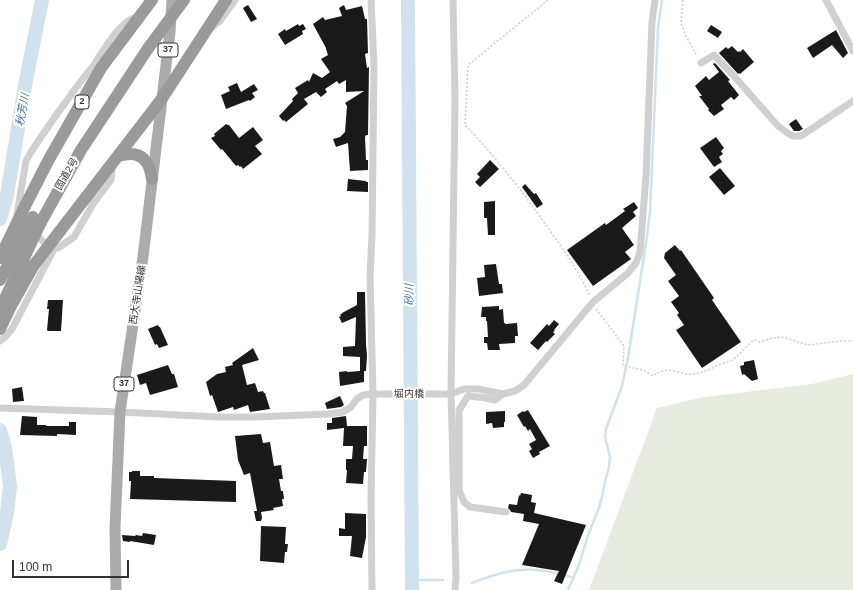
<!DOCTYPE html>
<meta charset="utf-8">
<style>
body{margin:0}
#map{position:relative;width:853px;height:590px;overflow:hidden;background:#fff;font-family:Arial,sans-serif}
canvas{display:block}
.scale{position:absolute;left:12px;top:560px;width:117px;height:18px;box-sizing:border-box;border:2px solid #333;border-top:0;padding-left:5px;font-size:12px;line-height:14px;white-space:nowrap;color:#333;-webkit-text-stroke:3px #fff;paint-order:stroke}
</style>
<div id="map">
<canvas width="853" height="590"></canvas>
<div class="scale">100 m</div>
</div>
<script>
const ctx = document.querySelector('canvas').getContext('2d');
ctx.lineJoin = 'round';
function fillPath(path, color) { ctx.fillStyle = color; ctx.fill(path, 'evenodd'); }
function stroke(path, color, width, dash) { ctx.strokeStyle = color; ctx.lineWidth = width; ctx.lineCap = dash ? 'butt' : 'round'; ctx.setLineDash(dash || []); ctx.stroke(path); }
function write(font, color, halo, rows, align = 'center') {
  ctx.font = font + ' Arial,"Noto Sans JP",sans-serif'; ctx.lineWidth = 4; ctx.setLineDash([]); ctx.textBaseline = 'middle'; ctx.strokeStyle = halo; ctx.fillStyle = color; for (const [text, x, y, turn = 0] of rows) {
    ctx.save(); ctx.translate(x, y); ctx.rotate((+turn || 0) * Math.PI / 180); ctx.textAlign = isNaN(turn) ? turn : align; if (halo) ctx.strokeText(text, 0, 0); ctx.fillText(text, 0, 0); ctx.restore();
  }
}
const green = new Path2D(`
 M853,374v216h-264l68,-182 47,-11 108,-13z`);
const stream = new Path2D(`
 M412,580h31
 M472,583c15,-6 32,-12 49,-13 13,-2 39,3 53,8
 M568,590l11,-25 9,-30 11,-27 3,-12 3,-14 4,-15 1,-10 -5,-20 1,-8 16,-43 6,-28 18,-115 4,-31 8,-184 4,-28`);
const river = new Path2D(`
 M408,0l4,590
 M0,219l7,-24 19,-115 16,-80
 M0,430l5,18 5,38 -3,27 -7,31`);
const building = new Path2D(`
 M248,5l9,14 -6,3 -8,-14z
 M344,5l2,5 16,-4 3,13h2l1,34 -3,1 2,14 2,-1 -1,68h-2l-1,2 1,23h2v10l-18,1 -2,-28 -12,4 -3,-8 7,-2 5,-5 2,-26 -2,-3 19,-12 -18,1v-12l-7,4 -2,-3 -12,8 2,3 -6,5 -5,-5 -12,7 4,5 -22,18 -2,-2 -1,1 -4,-5 14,-15 -1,-2 6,-6 -3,-5 13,-8 1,2 4,-9 9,5 8,-6 -9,-13 7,-4 -2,-6v-1l-13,-24 10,-7 2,3 17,-4 -3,-8z
 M298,24l1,2 4,-2 3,5 -4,2 1,3 -18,11 -7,-11 7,-5 1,2z
 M711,25l11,7 -4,6 -11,-7z
 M836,30l12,23 -5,5 -11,-13 -19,13 -6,-10z
 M732,46l6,6 1,-1 1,1 3,-3 11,13 -14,12 -1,-1 -1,1 -19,-21 7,-6 2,2z
 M715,63l15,17 -2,1 11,14 -5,5 -3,-3 -10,8 3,4 -10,7 -6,-6 1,-1 -10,-13h3l-7,-10 11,-10 3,4 10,-8 -6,-8z
 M237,83l4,9 13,-8 4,6 -6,3 3,4 -5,4 -1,-1 -23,9 -5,-14 9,-4 -2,-4z
 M796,119l7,10 -4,2h-5l-5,-7z
 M226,124l2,1h1l10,13 14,-11 10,13 -8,6 7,8 -19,15 -2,-3 -1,1 -2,-2 -2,1 -14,-17 -1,1 -10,-12 4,-2 -1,-2z
 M716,137l8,11 -3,3 2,3 -4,3 3,5 -8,5 -14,-19z
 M490,160l9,9 -19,18 -5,-5 5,-5 -3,-3z
 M720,168l15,18 -11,9 -15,-18z
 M348,179l18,2v1h2v10l-21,-1z
 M525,184l9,10 2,-1 7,11 -6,4 -15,-21z
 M495,201v34h-7l-1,-17h-3v-16z
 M634,202l4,6 -5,4 3,4 -14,12 12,17 -9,7 6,7 -38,27 -26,-36 38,-27 1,2 19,-14 -2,-2z
 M675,245l5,6 1,-1 33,48 -2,2 29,42 -39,26 -26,-38 8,-5 -7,-10 2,-2 -8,-11 8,-6 -11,-15 8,-6 -12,-17 1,-5z
 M496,264l3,20h3l1,9 -24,3 -2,-18 8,-1 -1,-12z
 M357,292h8l1,52 1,12 -1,15h-2v11l-24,4 -1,-13v-1l8,-1v1l13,-1v-14l-17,-1v-9l12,-1 1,-29 -14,6 -3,-6 2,-1 -1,-2h2v-1l15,-8z
 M48,300h15l-2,31h-13l-1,-1 2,-21h-2z
 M499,306v4l4,-1 1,14h1v1l12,-1 1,13h-3v7l-16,1 1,6h-12l-1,-7h-3v-6h4l-1,-16h-1v-4h-5l1,-10z
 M554,320l5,4 -5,6 1,1 -2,1 2,2 -8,8 -1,-1 -8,9 -8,-7 17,-19 2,2z
 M158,325l1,2h1l8,18 -9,3 -2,-4 -2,1 -7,-16z
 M253,348l6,12 -17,5 5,20 8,-2 3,9 5,-1 1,2h1l5,16 -20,3 -2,-7 -14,5 -1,-3 -15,5 -6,-17 -2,1 -4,-14 11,-8 9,-2 -1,-5 8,-2 -1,-2z
 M754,360l4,19 -6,2 -8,-7 -2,1 -2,-9 4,-1v-3z
 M168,365l4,9h2l4,13 -28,8 -4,-12 -6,2 -3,-10z
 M22,387l2,14 -11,1 -1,-13z
 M340,396l4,9 -3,2 -14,2 -2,-6z
 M528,410l22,36 -11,6 1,2 -7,4 -4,-7 3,-2 -3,-5 7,-4 -6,-11 -2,2 -3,-5 -1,1 -7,-12 6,-4 1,1z
 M505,411v11h-1v5l-11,1 -1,-5 -6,1v-12z
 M22,416l15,1v8h9v1h23v-4h7v13l-19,-1v2l-37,-1z
 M346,416l1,10h20v20h-3l-1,13h4l-1,13h-2l-1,12 -17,-1 1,-13h-1v-11h6l1,-13h-10l1,-18 -17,2v-7h5v-5z
 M261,434l2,9 7,-1 4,24 7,-1 2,14h-4l2,12h2l1,8h-2l1,7 -10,2 1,2 -13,2 1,6 -1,3h-5l-2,-10h3l-7,-38 -6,2 -6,-15 -3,-24z
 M132,471h8v5h14v2l82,3v21l-106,-3 1,-18h-2v-9h3z
 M521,493l11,2 -1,7 5,1 -2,10 52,12 -24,59 -8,-3 5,-10 -37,-6 17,-41 -16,-3 1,-7 -13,-2 -1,-2 -2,-2 1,-4 8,1 2,-10 1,1z
 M345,513l21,1v23l-4,21 -12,-2 2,-20h-13v-8l6,1z
 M261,526l25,1 -1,17h3l-1,8h-2l-1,11 -24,-2z
 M143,533l13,2 -2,10 -24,-4v1l-7,-1 -1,-6 13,1 1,-1 6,1z`);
const path = new Path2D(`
 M548,0l-80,65 -3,60c31,32 58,67 83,103 16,22 31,44 42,68
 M683,0l-2,23 4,11 12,22
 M596,309l28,37 -1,20 20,4 10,6c7,-6 18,-7 26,-4 5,1 7,3 12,2 11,-1 20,-5 29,-10 4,-1 8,-2 12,-4 9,-5 13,-15 23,-20l5,2 13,-4 7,-1 6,1 22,7 33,-4h12`);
const street = new Path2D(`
 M371,0l3,65 -2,171 -2,40 3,118 -2,105 1,91
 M453,0l2,99 -4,295 5,183 -1,13
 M826,0l27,51
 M211,28l9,-7 15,-21
 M701,63l13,-8 19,20 45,51 14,10h9l52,-35
 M17,214l9,-53 5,-9c12,-18 24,-36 37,-53 8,-12 17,-23 26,-34 10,-15 24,-42 42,-48
 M33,232l13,12 12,4 16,-11 19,-33 18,-24 1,-8 -1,-6
 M0,341l5,-4 7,-8 43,-82
 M503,394l-8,6 -9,-2 -18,-2 -9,14v80l5,12 6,5 36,5
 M0,408l120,4 98,5h37l72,-3 16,-2 8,-5 6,-8 6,-4 10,-1h78l13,-5h14l25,5 12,-3 9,-6 69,-83 34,-28 9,-11 4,-11 6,-76 6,-154 3,-22`);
const primary = new Path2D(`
 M116,590l-1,-62 5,-116 23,-155 27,-225 2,-32`);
const highway = new Path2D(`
 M118,156c11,-3 22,-4 29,7 3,4 4,11 5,16
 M23,210l25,-49 53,-93 51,-68
 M41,222l40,-72 68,-103
 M60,231l101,-131 65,-100`);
const highwayBridge = new Path2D(`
 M149,47l35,-47
 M0,258l23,-48
 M0,280l33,-63
 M0,309l41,-87
 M0,329l12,-25 22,-39 26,-34`);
const shields = [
 [168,50,20],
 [82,102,14],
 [124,384,20]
];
const shieldNames = [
 ["37",168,50],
 ["2",82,102],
 ["37",124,384]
];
const streetNames = [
 ["国道2号",67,174,-60],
 ["西大寺山陽線",138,295,-81],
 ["堀内橋",409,394]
];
const waterNames = [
 ["秋芳川",23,110,-80],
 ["砂川",410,295,-90]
];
fillPath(green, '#e6ecdf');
stroke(stream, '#cfe2ee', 2.5);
stroke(river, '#cfe2ee', 14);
fillPath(building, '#1a1a1a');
stroke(path, '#cdcdcd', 1.5, [2, 2]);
stroke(street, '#d0d0d0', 7);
stroke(primary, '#ababab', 11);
stroke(highway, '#9a9a9a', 12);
stroke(highwayBridge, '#9a9a9a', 12);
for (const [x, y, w] of shields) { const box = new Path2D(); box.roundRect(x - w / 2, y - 7, w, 14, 3); ctx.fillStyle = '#fff'; ctx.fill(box); stroke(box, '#333', 1); }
write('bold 9px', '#333', null, shieldNames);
write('10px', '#333', '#fff', streetNames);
write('italic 11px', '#3f7597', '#fff', waterNames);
</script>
